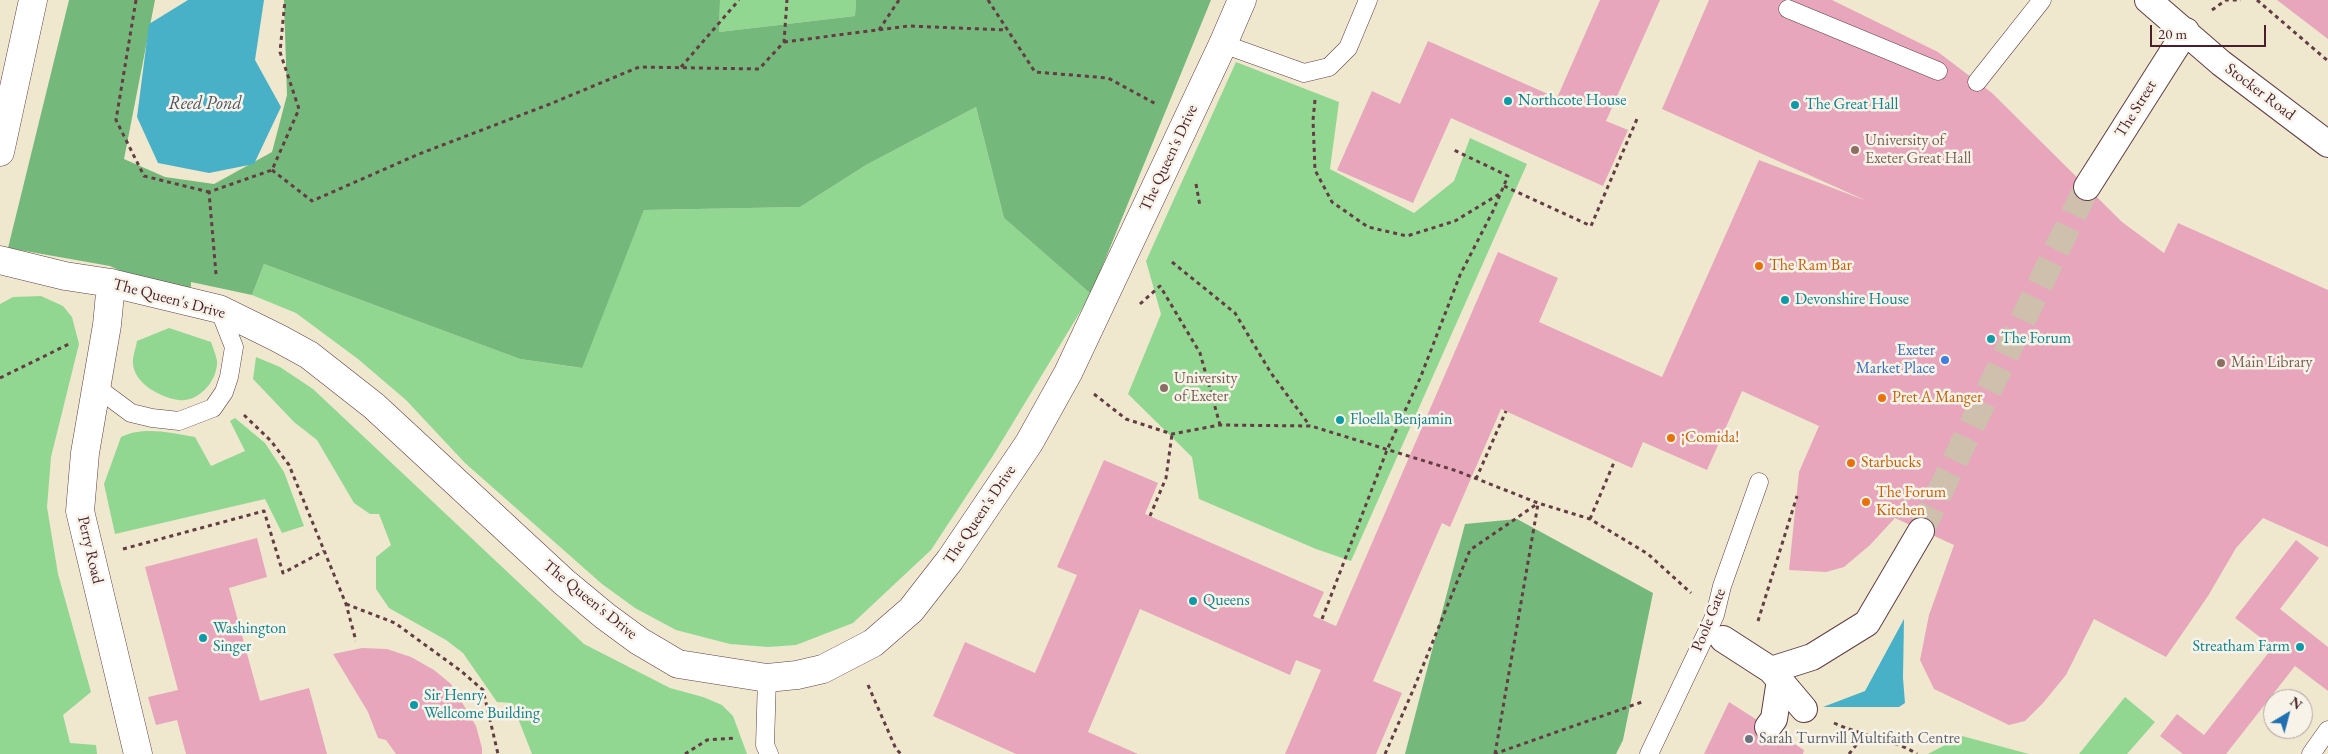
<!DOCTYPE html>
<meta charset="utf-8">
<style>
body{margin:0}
#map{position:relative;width:2328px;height:754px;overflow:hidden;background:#efe8ce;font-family:"EB Garamond",serif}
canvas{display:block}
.north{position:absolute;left:2263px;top:689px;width:50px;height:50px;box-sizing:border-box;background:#f7f3e8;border:1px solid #b29e9c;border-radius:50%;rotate:37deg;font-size:14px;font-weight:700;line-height:20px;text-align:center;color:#4a1f2b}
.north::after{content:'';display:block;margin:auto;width:18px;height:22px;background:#1f6fb2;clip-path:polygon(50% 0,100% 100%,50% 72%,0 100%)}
.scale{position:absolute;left:2150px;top:25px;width:116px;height:22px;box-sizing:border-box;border:2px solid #4a1f2b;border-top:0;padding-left:6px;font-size:15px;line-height:18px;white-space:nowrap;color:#4a1f2b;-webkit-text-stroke:4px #f7f3e8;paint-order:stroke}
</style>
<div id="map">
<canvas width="2328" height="754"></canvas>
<div class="north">N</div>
<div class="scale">20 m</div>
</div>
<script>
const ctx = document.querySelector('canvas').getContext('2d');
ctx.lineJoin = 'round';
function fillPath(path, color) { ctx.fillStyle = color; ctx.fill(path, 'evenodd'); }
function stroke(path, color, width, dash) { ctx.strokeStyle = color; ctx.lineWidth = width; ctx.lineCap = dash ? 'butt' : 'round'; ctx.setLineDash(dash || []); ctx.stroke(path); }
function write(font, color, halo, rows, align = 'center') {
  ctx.font = font + ' "EB Garamond",serif'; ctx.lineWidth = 5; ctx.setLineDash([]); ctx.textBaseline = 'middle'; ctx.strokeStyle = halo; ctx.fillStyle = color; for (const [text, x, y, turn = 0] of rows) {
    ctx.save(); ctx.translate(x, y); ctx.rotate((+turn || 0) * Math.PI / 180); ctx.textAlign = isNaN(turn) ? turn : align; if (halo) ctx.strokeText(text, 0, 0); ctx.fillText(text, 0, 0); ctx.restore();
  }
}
const green = new Path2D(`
 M720,0h136l-1,16 -136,16z
 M1236,62l103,40 -9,67 84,44 40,-32 16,-43 57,26 -176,397 -35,-12 -117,-50 -7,-42 -64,-63 33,-80 -15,-53z
 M976,107l28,111 87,76 -97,160 -63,96 -78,73 -57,22 -28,2 -38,-3 -54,-14 -41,-22 -33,-24 -137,-121 -59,-63 -48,-41 -62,-46 -44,-18 12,-31 256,95 61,9 63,-158 156,-3 66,-42z
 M41,296l22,10 9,11 7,27 -28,113 -4,50 11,67 33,118 -28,23 7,28 26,2 1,9h-97v-450l13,-7z
 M169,328l42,14c2,6 5,13 6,19 1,19 -18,42 -39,39 -18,-3 -43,-16 -45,-36 -1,-7 3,-16 4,-23z
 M256,357l24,10 33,22 271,255 86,44 33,9 19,8 11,11 14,38h-215l-20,-51 -15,-1 -34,-49 -17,-13 -57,-32 -13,-19v-32l15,-12 -12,-31h-9l-16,-11 -37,-63 -23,-18 -41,-43z
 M235,418l30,25 19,29 20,54 -22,7 -17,-34 -150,35 -11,-50 17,-47c23,-11 49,-4 74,0l16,29 34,-15 -15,-30z
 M2125,697l30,25 -28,32h-48z
 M1962,736l67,18h-101z`);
const forest = new Path2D(`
 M69,0h86l-31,159 41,18 49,7 58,-32 15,-57 -3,-95h436l-1,32 136,-16 1,-16h355l-120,294 -87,-76 -28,-111 -110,58 -66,42 -156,3 -62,158 -62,-9 -256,-95 -12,31 -61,-13 -1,22 -80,-38 -102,-18z
 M1517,519l136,74 -30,147 -7,14h-211l60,-230z`);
const water = new Path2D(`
 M188,0h76l-9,60 26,47 -27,57 -45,9 -51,-10 -21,-46 12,-93z
 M1904,619l-1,59 2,25 -6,4h-76l42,-16z`);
const building = new Path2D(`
 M1600,0h60l-54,121 22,9 -25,56 -152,-68 -38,85 -76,-33 35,-79 28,13 28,-63 129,57z
 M1709,0h123l106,52 54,41 130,129 42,31 14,-30 150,67v257l-65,-29 -27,30 -28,48 -42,61 -72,-38 -28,56 -23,28 -18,18 -16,4 -75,-36 -14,-29 9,-45 25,-70 -59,-27 -25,27 -26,22 -18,5 -37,-2 10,-98 20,-46 -77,-35 -35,79 -64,-28 -11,26 -131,-59 -51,118 -8,-4 -69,158 29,12 -26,61h-91l36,-84 -25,-10 -6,15 -150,-66 -52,123 50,22h-122l-83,-38 32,-74 70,31 42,-98 -20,-8 47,-107 54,23 -13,31 179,78 -11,24 23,10 162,-374 60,26 -19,44 123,55 97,-217 108,41 -205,-92z
 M2277,0h51v39z
 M257,538l10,39 -38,11 31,113 49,-13 18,66h-141l-9,-34 -21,5 -8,-28 30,-7 -33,-123z
 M2296,540l23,18 -39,51 48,38v44l-33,-25 -69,88h-43l-23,-18 17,-22 27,21 69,-88 -38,-29z
 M362,648l25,1 24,8 23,13 17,14 25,42 6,22v6h-86l-10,-14 -8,-2 -10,-26 -35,-58z
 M1729,702l75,48 -1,4h-99z`);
const pedestrianTunnel = new Path2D(`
 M1921,531l166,-344`);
const path = new Path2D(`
 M136,0l-20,120 28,56 65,16
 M988,0l47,72 73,6 48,26
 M2257,0l71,61
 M2212,10l14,-10h15
 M879,30l20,-30
 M784,42l124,-16 99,4
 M681,67l58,-67
 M1315,100l-2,20 2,50 17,32 36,25 39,9 48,-15 46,-28
 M272,170l40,31 107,-47 131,-50 89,-37 120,2 25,-27 3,-42
 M1196,184l4,22
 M1504,186l87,40 46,-107
 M1172,262l63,51 36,60 39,53
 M216,274l-7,-82 63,-22 27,-61 -19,-57 5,-52
 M1140,304l20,-18 40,67 20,72
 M0,378l69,-34
 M1094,394l32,25 46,15 48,-9 91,1 146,45 81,32 52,16 58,35 43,39
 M244,415l27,26 18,24 57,139 10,37
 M1476,479l30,-68
 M1150,516l16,-38 6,-44
 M1590,519l25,-59
 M123,549l141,-38 19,62 41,-22
 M346,604l49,19 66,48 22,19 15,64
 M1322,619l65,-169 34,-74 39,-101 33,-64 15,-35 -54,-26
 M1758,621l39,-125
 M868,685l28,64 5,5
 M1834,723c25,12 62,17 83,31
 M685,754l22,-14 29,-2
 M1385,754l29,-66 56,-138 67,-46
 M1494,754l148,-52
 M1495,754l43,-250
 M1849,754l15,-19`);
const service = new Path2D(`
 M1788,9l150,62
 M1223,44l81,29 25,-6 19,-19 20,-48
 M1977,82l65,-82
 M96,387l35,26 21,5 27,3 34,-13 11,-16 5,-15 5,-30 -15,-38
 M767,678l-2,67 4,9
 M1649,754l66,-139 7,-29 37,-104
 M2311,754l17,-24`);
const pedestrian = new Path2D(`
 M2148,0l73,63 107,81
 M2087,187l99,-156
 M1723,639l48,31 33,39
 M1771,670l41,-13 55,-34 54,-92
 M1768,727l6,-8 6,-39`);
const minor = new Path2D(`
 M0,152l33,-152
 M0,260l65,16 46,7 108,26 59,29 31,17 65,51 190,176 41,34 34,25 39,23 89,14 30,-3 26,-6 50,-26 38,-33 39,-50 79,-117 39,-70 155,-329 19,-44
 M111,283l-4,42 -22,128 -5,58 58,243`);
const markers = [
 [1508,101,5,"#0f9aa8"],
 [1795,105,5,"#0f9aa8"],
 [1855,150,5,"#8d6e63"],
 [1759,266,5,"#e8710a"],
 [1785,300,5,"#0f9aa8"],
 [1991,339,5,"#0f9aa8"],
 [1945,360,5,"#3f7fe0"],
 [2221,363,5,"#8d6e63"],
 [1164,388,5,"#8d6e63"],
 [1882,398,5,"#e8710a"],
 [1340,420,5,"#0f9aa8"],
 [1671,438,5,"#e8710a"],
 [1851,463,5,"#e8710a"],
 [1866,502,5,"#e8710a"],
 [1193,601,5,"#0f9aa8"],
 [203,638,5,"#0f9aa8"],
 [2300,647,5,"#0f9aa8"],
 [414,705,5,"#0f9aa8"],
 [1749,739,5,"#6b7280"]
];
const streetNames = [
 ["Stocker Road",2260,92,37],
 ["The Street",2136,109,-58],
 ["The Queen's Drive",1169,158,-65],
 ["The Queen's Drive",169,299,15],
 ["The Queen's Drive",980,515,-56],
 ["Perry Road",90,550,77],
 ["The Queen's Drive",590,600,39],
 ["Poole Gate",1709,620,-68]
];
const cultureNames = [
 ["Northcote House",1518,101],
 ["The Great Hall",1805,105],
 ["Devonshire House",1795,300],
 ["The Forum",2001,339],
 ["Floella Benjamin",1350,420],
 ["Queens",1203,601],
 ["Washington",213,629],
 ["Singer",213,647],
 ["Streatham Farm",2290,647,"right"],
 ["Sir Henry",424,696],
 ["Wellcome Building",424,714]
];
const educationNames = [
 ["University of",1865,141],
 ["Exeter Great Hall",1865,159],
 ["Main Library",2231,363],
 ["University",1174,379],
 ["of Exeter",1174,397]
];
const foodNames = [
 ["The Ram Bar",1769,266],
 ["Pret A Manger",1892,398],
 ["¡Comida!",1681,438],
 ["Starbucks",1861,463],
 ["The Forum",1876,493],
 ["Kitchen",1876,511]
];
const shopNames = [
 ["Exeter",1935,351],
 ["Market Place",1935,369]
];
const worshipNames = [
 ["Sarah Turnvill Multifaith Centre",1759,739]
];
const waterNames = [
 ["Reed Pond",205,104]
];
fillPath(green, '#91d791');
fillPath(forest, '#74b87b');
fillPath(water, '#48b1c7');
fillPath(building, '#e7a6bc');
stroke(pedestrianTunnel, '#cec0ad', 26, [26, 13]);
stroke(service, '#633d43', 19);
stroke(pedestrian, '#633d43', 28);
stroke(minor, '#633d43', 29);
stroke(path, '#633d43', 3, [4, 4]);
stroke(service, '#fff', 18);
stroke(pedestrian, '#fff', 26);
stroke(minor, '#fff', 28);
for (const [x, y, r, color] of markers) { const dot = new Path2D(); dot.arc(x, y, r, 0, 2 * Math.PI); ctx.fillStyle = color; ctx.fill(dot); stroke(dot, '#f7f3e8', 2); }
write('16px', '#4a1f2b', '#f7f3e8', streetNames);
write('16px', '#0d838f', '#f7f3e8', cultureNames, 'left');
write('16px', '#785e54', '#f7f3e8', educationNames, 'left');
write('16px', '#c56008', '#f7f3e8', foodNames, 'left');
write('16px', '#366cbe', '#f7f3e8', shopNames, 'right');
write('16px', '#5b616d', '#f7f3e8', worshipNames, 'left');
write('italic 18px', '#495262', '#f7f3e8', waterNames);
</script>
